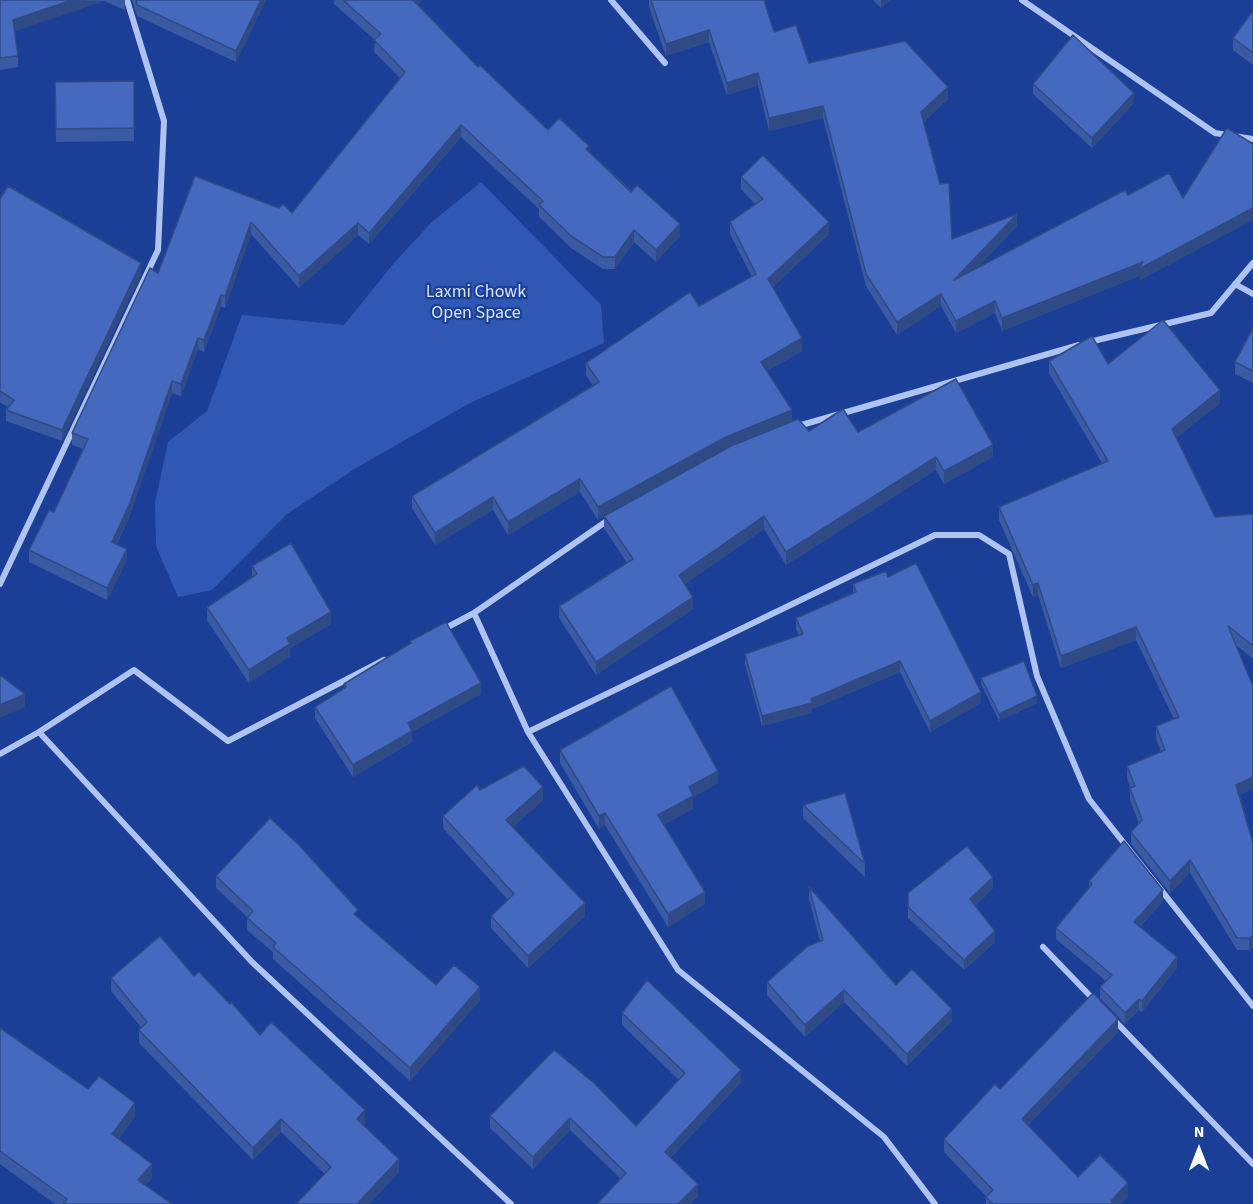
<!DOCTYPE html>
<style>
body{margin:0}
#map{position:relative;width:1253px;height:1204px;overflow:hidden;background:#1b3f97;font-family:"Source Sans 3",sans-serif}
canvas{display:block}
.north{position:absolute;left:1169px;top:1120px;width:60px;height:60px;-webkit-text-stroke:4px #1b3f97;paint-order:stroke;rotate:0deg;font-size:16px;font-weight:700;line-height:24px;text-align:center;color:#fff}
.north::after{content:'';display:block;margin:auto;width:21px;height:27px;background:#fff;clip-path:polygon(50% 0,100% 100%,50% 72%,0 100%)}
</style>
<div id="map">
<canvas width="1253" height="1204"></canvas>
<div class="north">N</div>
</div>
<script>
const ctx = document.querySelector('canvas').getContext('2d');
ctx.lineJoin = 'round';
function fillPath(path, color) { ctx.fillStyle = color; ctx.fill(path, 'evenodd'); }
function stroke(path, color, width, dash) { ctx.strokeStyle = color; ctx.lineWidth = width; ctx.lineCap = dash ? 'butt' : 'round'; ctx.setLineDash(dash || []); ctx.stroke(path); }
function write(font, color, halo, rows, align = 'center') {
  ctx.font = font + ' "Source Sans 3",sans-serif'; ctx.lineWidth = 4.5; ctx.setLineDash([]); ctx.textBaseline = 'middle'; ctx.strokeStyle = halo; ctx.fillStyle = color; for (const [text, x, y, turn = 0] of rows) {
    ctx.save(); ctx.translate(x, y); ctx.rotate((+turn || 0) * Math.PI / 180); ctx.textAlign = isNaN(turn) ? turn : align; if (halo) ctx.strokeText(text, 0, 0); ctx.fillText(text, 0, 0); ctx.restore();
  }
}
const green = new Path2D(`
 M481,182l120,123 3,38 -134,60 -114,65 -69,46 -75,76 -34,7 -22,-51 -1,-43 13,-61 39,-31 35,-96 102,10 50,-62 38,-41z`);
const street = new Path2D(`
 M611,0l54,63
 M1022,0l193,133 38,6
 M1235,284l18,10
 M1089,342l122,-29 42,-50
 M798,426l281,-81
 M0,584l158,-334 6,-129 -37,-121
 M474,613l137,-95
 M444,629l30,-16 54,119 150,238 206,167 51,67
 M39,732l213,230 259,242
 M528,732l407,-197h44l30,19 28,122 52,123 164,207
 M0,754l39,-22 95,-62 94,71 156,-81
 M1043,947l53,55
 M1114,1020l139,144`);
const wall = new Path2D(`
 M0,0h125v10l-21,-9 -90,30 4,25v11l-18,3z
 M132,0h134l-30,62 -99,-46z
 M334,0h88l-5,5 61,62 70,63 41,21 91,85 -24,26 -22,-20 -19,27h-12l-32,-21 -32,-31v-8l-78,-72 -92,107 -11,-9 -59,53 -48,-54 -26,74 -4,-2 -17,46 -6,-3 -17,47 -9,-3 -42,122 -13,29 10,16 -20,40 -78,-38v-12l25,-38 29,-63 -11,-4v-12l86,-160 37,-97 97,37 108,-135 -26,-26 1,-12 -41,-36z
 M649,0h115l10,32 35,31 139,36 -25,23 29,117 65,-13 -40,42 151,-73 41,-22 -30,108v-5l-137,55 -7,-18 -39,20 -15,-27 -44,29 -31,-49 -43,-168 -54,13 -11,-46 -31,10 -18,-53 -43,14 -17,-49z
 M873,0h17l-9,8z
 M1253,11v54l-20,-15v-12z
 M134,81v60l-78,1 -1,-60z
 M1033,84l101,19 -42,45 -59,-54z
 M741,177l88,57 -56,53 29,64 -35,20 25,50 17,10 49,1 135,25 -49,27 -8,-14 -150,95 -22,-36 -79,55 8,25 -97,66 -37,-57v-12l68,-43 -23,-35v-12l-6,4 -18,-28 -72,43 -15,-25 -58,35 -23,-37v-12l181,-110 -7,-11v-12l113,-57 53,-29 -22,-43v-12l25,-18 -14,-15z
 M0,199l141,75 -79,167 -56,-20v-11l2,-3 -8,-5z
 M1253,328v55l-18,-9v-12z
 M1049,361l59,3 112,39 -44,35 39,79 38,-3v145l-17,-14 3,150 14,48v105l-4,2h-12l-47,-77 -20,20 -39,-49v-12l8,-8 -9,-24v-13l-3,-9v-12l34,-14 -5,-13v-13l18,-7 -38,-79 -75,28 -23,-73 -5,2 -34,-77v-13l103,-44 -53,-90z
 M252,566l79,58 -41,24v8l-41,27 -42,-63v-13l45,-30z
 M888,577l93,126 -51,29 -30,-60 -88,37v4l-50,13 -17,-62v-10l54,-18 -3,-7v-11l57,-25v-9z
 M410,641l71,53 -69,38v10l-59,35 -38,-59v-11l29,-19v-4l66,-40z
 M981,678l56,25 -38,18 -18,-37z
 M560,750l158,33 -25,14v12l-30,16 42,79 -37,23 -63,-102 -6,4 -39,-66z
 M543,800l-30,27 72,89 -57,52 -37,-40v-12l17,-16 -65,-72v-12z
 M803,805l62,59v13l-62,-59z
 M216,876l142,42 78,67 44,15 -70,81 -137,-122v-7l-26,-22v-13l-31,-29z
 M1089,881l74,20 -23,26 37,41 -35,44 -3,-2 -14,14 -25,-26v-11l6,-6 -50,-42v-11l33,-40z
 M809,887l87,98 56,36 -45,45 -63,-64 -39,35 -38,-42v-13l53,-41 -11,-42z
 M993,888l-18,18 20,36 -31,28 -56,-52v-25z
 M194,976l66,59 105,88 -2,2 36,47 -30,32h-73l29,-30 -44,-42 -28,28 -114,-117v-13l2,-3 -30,-36v-13z
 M622,1013l119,69 -70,75 27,39 -8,8h-93l24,-25 -51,-49 -37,39 -43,-41v-12l64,-66 82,76 43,-46 -57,-55z
 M0,1028l88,61 47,28 -17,22 34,39 -6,7 26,19h-117l-55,-40z
 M1118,1032l-90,93 50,52 50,19 -8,8h-134v-8l-42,-44v-13l56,-50z`);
const shadedWall = new Path2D(`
 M72,0l32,1 -91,31v-12z
 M261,0h5l-30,62v-11z
 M412,0h10l-10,10z
 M881,0h9l-9,8z
 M709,30v12l-43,14v-12z
 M758,73v12l-31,10v-12z
 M948,87v12l-27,26v-13z
 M1134,93v10l-42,45v-10z
 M823,106v12l-54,13v-13z
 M461,125v12l-92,107v-11z
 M1253,208v12l-114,61v-5l-137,55v-13z
 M1017,214v12l-63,66v-12z
 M251,222v12l-26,74v-12z
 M829,222v12l-61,58v-13z
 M358,223v12l-59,53v-12z
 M680,224v12l-24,26v-12z
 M634,230v12l-19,27v-12z
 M141,263v11l-79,167v-11z
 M941,294v12l-44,29v-13z
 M221,295v11l-17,46v-12z
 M995,301v12l-39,20v-12z
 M198,338v11l-17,47v-12z
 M802,338v13l-41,23v-12z
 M172,381v12l-42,122 -18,38v-11z
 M1220,390v13l-48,38v-12z
 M792,410v12l-66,27 -128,71v-13l128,-70z
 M993,445v12l-49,27v-13z
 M936,457v13l-150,95v-13z
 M580,479v13l-72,43v-13z
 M493,497v13l-58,35v-12z
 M764,516v13l-85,59v-13z
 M127,549v11l-20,40v-12z
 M1038,583v12l-5,2v-12z
 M693,597v12l-97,66v-13z
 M331,612v12l-41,24v8l-41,27v-13l38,-32z
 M1136,627v13l-75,28v-12z
 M900,661v11l-88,37v4l-50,13v-10l49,-17z
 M481,683v11l-69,38v10l-59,35v-12l55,-42z
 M981,692v11l-51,29v-11z
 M25,694v13l-25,11v-13z
 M1037,696v7l-38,18v-7z
 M718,771v12l-25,14v12l-35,19v-13l31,-28z
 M1253,777v12l-17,8v-12z
 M543,787v13l-37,33v-13z
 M605,813v12l-6,4v-13z
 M1190,860v13l-20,20v-12z
 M993,877v11l-23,22v-11z
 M1163,890v11l-29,32v-11z
 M705,892v12l-37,23v-13z
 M585,903v13l-57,52v-12z
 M995,931v11l-31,28v-10z
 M1253,936v12l-4,2v-12z
 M1177,957v11l-35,44v-11z
 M480,987v13l-70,81v-13z
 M844,990v12l-39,35v-12z
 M1139,999v11l-14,14v-11z
 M952,1009v12l-45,45v-12z
 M1118,1019v13l-96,100v-13z
 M741,1070v12l-76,82v-12z
 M135,1103v14l-23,31v-14z
 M365,1110v13l-8,9v-13z
 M570,1118v12l-37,39v-12z
 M281,1119v13l-28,28v-12z
 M399,1159v13l-30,32h-12z
 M152,1164v14l-14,16v-14z
 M1128,1183v13l-8,8h-9v-3z
 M698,1184v12l-8,8h-12z`);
const building = new Path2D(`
 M0,0h72l-59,20 5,36 -18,2z
 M136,0h125l-25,51 -99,-46z
 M343,0h70l65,67 2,-2 68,65 11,-12 30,28 -3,3 45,43 6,-7 43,39 -24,26 -22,-20 -19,27h-12l-32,-21 -32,-31 4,-4 -82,-76 -92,108 -11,-10 -59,53 -48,-54 -26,74 -4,-1 -17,45 -6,-2 -17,46 -9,-3 -42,122 -18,39 15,7 -20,39 -78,-38 20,-40 5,2 34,-73 -16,-6 78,-165 8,5 37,-97 84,32 4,-4 9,9 113,-141 -31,-32 7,-6z
 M651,0h113l10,32 22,-7 13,38 96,-22 43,46 -27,25 19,72 9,-1 3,56 65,-25 -63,66 171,-90 3,5 41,-22 14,25 44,-70 26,16v64l-114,61 4,-7 -141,56 -7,-17 -39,20 -15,-27 -44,28 -31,-48 -43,-168 -54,12 -11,-45 -31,10 -18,-53 -43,14z
 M1253,11v42l-20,-15z
 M1073,35l61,58 -42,45 -59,-54z
 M134,81v47l-78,1 -1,-47z
 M763,155l66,67 -61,57 34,59 -41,24 31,48 -66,27 -128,70 -18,-28 -72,43 -15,-25 -58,36 -23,-37 187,-114 -13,-19 104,-71 9,14 57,-32 -26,-52 33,-23 -22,-22z
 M8,186l133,77 -79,167 -56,-20 8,-10 -14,-9v-192z
 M1163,320l57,70 -48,39 43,88 38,-3v132l-25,-20 25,60v91l-17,8 17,58v93l-4,2h-12l-47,-78 -20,21 -39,-49 11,-12 -12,-32 5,-2 -8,-20 38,-16 -9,-24 23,-9 -43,-90 -75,29 -23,-73 -5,2 -34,-78 109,-46 -59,-100 43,-25 16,28z
 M1253,328v43l-18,-9z
 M956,379l37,66 -49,26 -8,-14 -150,95 -22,-36 -85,59 14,22 -97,65 -37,-56 74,-47 -29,-43 127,-70 67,-27 11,12 34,-22 15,23z
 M291,543l40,69 -44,26 3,6 -41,26 -42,-63 50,-33 -5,-8z
 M916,563l65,129 -51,29 -30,-60 -89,38 1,4 -50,13 -17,-62 58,-20 -7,-16 60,-26 -3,-8 33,-13 2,6z
 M446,622l35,61 -73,40 4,8 -59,34 -38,-58 31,-20 -2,-3 67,-41 -1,-2z
 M1024,661l13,35 -38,18 -18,-36z
 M0,675l25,19 -25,11z
 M671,686l47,85 -29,16 4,9 -35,19 47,77 -37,22 -63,-101 -6,3 -39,-66z
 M524,766l19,21 -37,33 79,83 -57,53 -37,-40 23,-22 -71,-78 34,-31 3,5z
 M845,793l20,71 -62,-59z
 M270,818l29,27 59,65 -4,4 82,71 18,-20 26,22 -70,81 -137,-121 3,-4 -29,-25 6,-7 -37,-35z
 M1124,841l39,49 -29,32 43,35 -35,44 -3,-2 -14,14 -25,-26 12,-12 -56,-47 36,-44 -3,-3z
 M967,846l26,31 -23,22 25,32 -31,29 -56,-53v-14z
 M809,887l87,98 16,-16 40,40 -45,45 -63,-64 -39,35 -38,-43 41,-36 15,-6z
 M160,936l34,40 5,-4 31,32 1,-2 29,33 11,-13 94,88 -8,9 42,40 -42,45h-61l35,-37 -50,-48 -28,29 -114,-118 8,-8 -36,-44z
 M647,980l94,90 -76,82 33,32 -20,20h-81l29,-31 -56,-55 -37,39 -43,-41 64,-66 40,33 42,43 49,-53 -63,-60z
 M1093,993l25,26 -96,100 56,58 22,-22 28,28 -17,18 3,3h-121l-7,-7 7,-7 -49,-51 51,-55 5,5z
 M0,1028l88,61 11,-13 36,27 -23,31 40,30 -14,16 34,24h-109l4,-5 -67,-48z`);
const parkNames = [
 ["Laxmi Chowk",476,293],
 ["Open Space",476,314]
];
fillPath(green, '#2f58b4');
stroke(street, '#afc3f0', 6);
fillPath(wall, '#3a5aa3');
fillPath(shadedWall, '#304a85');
fillPath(building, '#4469be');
stroke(building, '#304a85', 1.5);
write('18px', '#d6e1fb', '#1b3f97', parkNames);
</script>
